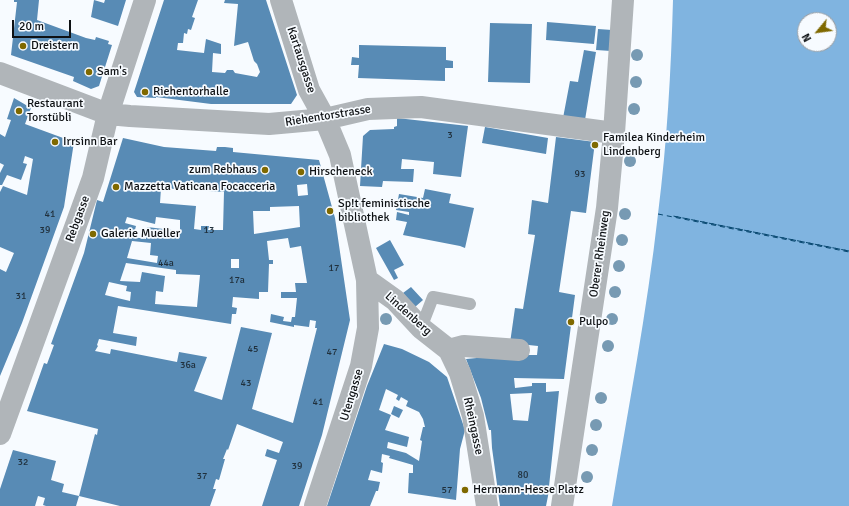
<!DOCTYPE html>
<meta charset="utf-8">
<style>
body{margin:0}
#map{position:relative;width:849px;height:506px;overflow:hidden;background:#f7fbff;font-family:Signika,sans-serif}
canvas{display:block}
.north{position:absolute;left:797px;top:12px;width:40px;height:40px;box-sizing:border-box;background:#f7fbff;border:1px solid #9a9da1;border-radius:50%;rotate:241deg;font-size:11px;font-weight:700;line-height:16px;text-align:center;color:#0e1114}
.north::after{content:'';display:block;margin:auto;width:14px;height:18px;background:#7f6900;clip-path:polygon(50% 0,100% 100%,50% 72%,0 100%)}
.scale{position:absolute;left:12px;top:20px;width:59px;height:18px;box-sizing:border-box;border:2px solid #0e1114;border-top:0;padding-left:5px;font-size:12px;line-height:14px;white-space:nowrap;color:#0e1114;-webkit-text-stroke:3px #f7fbff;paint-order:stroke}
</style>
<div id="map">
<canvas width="849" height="506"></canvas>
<div class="north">N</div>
<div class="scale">20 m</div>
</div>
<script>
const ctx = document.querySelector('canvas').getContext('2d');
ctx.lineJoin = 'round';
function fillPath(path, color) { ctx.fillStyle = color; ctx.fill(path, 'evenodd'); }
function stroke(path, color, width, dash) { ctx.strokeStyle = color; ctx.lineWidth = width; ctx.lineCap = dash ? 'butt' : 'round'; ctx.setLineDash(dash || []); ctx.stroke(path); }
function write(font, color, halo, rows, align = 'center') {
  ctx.font = font + ' Signika,sans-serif'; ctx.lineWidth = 3.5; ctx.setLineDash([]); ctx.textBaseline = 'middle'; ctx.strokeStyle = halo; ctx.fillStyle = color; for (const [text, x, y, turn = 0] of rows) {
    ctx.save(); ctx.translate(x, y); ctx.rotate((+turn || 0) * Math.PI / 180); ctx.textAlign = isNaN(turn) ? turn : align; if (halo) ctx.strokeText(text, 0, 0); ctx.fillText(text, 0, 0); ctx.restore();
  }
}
const water = new Path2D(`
 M673,0h176v506h-237c16,-97 35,-194 46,-292 9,-71 13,-142 15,-214zM805,20h24v24h-24z`);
const ferry = new Path2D(`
 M658,214l191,38
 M849,251l-176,-35 176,35`);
const building = new Path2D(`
 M14,0h25l-2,20 49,18 9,2 1,-3 13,4 -1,3 4,1 -13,41 -8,3 -18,-8 1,-4 -63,-22 6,-53h-3z
 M94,0l10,3 1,-3h21l-8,26 -27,-9z
 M164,0h34l-6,17 3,1 -4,12 -3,-1 -1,5 -3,-1 -1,10h-5l-1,7 27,3 2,-14 15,5v10l-8,-1 -1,19 13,1 2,-3h6l2,3 22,4 3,-5 -3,-8 -3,-3 -6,-19 -14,4 4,-42 -14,-1 1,-3h41l31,95 -6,9h-80l-55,-7v1l-19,-1 -3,-5z
 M547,22l49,4 -2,18 -48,-4z
 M490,23l42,1 -2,59 -42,-1z
 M598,29l14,1 -1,21 -15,-1z
 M359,45l87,2v13l7,1v7h-8v13l-87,-3 1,-13h-8l1,-8 7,1z
 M584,50l12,2 -11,68 -22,-2 7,-37 8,1z
 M14,98l17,10 -6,16 49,18 -10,65 -42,116 -22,53v-107l6,3 8,-19 -14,-6v-55l3,-6 24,9 6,-36 -8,-3 -2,7 4,1 -6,16 -14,-5 -5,10h-2v-12l4,-8 -4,-2v-29l5,3 6,-17 -4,-1z
 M397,118l71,8 -7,51 -28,-3 1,-12 -32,-3 -1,10h13l-1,13 -30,-1 -1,6 -22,-1 3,-50 7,-6 24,-1v-2l3,-1z
 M485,127l63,11 -2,16 -64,-11z
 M556,137l39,5 -9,71 -15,-2 -12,81 16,3 -11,84 -50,-1 1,10 17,-2v-3h14v9l13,-1 -11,105 -2,10h-46l-8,-58 -1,-18h-2l-8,-32 -15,-39 43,-4h28l1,-9 -28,-3 5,-35 8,1 12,-74 -7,-1 4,-34 16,3zM532,393l-4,28 -15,-1 -3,-26z
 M123,138l41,9 52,4 1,-4h8l8,1v4l86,8 16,58 15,102 -28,115 -23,71h-37l15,-46 -12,-4 2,-7 12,4 4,-11 -46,-18 -9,26 -1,-1 -4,10h2l-6,21 -3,-1 -3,10h3l-6,17h-90l-41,-10 16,-62 2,1 1,-6 -71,-18 17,-48 3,1 7,-19 -3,-1 33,-91 13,-53 6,2zM307,184l1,11 -10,1 -1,-11zM161,188l63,4 -1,38h-15l1,-4h-8v4l-7,-1 2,-23 -36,-3zM299,206l1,21 -46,7 -1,-23h17v-4zM127,217l28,7 1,-7 24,3v11l-33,-4 -1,12 -13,-2 3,-11 -11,-3zM288,238l2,10 11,-2 6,37h-12l1,9h-15v6h16l-2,19h-3l-1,5 -8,-1 1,-4 -13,-3 -1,8 24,5v-2l15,2 1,-7 6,1 -1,7h2l-24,95 -41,-14 20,-76 -31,-6 -19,73 -28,-9 13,-34 -28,-5 -2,10 -66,-13 -1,5 -15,-3 3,-5 -1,-1 2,-6 37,7 1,-9 -24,-4 5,-27 113,18 1,-10h4l1,-6 -5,-1 1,-10 26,2v-7h9l1,-28h4v-4h-4l-2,-19zM132,241l19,2 -1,12 8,1 -1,7 -30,-5zM231,259h8v9h-8zM126,263l50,7v4l24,1 -3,32 -42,-3 1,-13 7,1 2,-16 -23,-4 -2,10 -20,-1zM109,282l18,4 -1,5 5,1 -1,9 -25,-6z
 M425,189l26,5 -2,9 25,5 -9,40 -5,-2 -57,-11 4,-13 -11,-2 1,-8 12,3v-3l-13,-2 3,-16 24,4z
 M390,240l14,25 -10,5 4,8 -4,2 -18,-32z
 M411,287l12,13 -8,7 -12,-14z
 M384,344l18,5 27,13 18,15 18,53 -5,19 -4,51 -48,-7 1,-20h4v-8l-24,-7 1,-2 -8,-2 -1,8 2,1 -1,10 -11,-3 -3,10 12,2 -2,9h-2l-6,15h-43l40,-120zM386,389l12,6 -2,4 3,2 2,-4 7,4 -2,5 13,6 4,7 2,8h-2l-3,13 2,1 -3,20 -13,-8 -19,-5 1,-6 19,5 2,-10 -24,-7 6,-15 -12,-5z
 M394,406l9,4 -4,8 -8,-4z
 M13,450l43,11 -5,19 13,4 -2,8 17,4 -3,10h-30l-3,-1 2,-7 -7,-2 -3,10h-35v-17z`);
const lane = new Path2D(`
 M421,328l12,-31 37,7`);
const street = new Path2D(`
 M281,0l28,90 16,29 15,36 27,125 1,48 -7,38 -46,140
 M0,73l108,41 22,2 139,8 56,-5 43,-10 53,-2 193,26
 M367,280l28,20 26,28 28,22 11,23 13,43 14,90
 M449,350l15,-4 55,4
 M0,434l93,-256 15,-64 37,-114
 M562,506l45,-298 7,-75 9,-133`);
const trees = [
 [637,55],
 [636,82],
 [634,109],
 [630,161],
 [625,214],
 [622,240],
 [619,266],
 [615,292],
 [386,319],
 [612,319],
 [608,346],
 [601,398],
 [596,425],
 [592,450],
 [587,477]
];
const markers = [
 [23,46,4,"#7f6900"],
 [89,72,4,"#7f6900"],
 [145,92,4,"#7f6900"],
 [19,111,4,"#7f6900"],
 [55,142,4,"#7f6900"],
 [595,145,4,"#7f6900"],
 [265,170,4,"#7f6900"],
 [301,172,4,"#7f6900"],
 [116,187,4,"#7f6900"],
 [330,211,4,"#7f6900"],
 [93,234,4,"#7f6900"],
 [571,322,4,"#7f6900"],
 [465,490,4,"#7f6900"]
];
const numberNames = [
 ["3",450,135],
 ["93",580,174],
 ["41",50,214],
 ["39",45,230],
 ["13",209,230],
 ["44a",166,263],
 ["17",334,268],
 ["17a",237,280],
 ["31",21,296],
 ["45",253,349],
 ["47",332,352],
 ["36a",188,365],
 ["43",246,383],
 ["41",318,402],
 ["32",23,462],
 ["39",297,466],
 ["80",523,475],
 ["37",202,476],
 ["57",447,490]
];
const poiNames = [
 ["Dreistern",31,46],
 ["Sam's",97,72],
 ["Riehentorhalle",153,92],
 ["Restaurant",27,104],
 ["Torstübli",27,118],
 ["Familea Kinderheim",603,138],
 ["Lindenberg",603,152],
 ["Irrsinn Bar",63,142],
 ["zum Rebhaus",257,170,"right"],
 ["Hirscheneck",309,172],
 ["Mazzetta Vaticana Focacceria",124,187],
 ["Sp!t feministische",338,204],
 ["bibliothek",338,218],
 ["Galerie Mueller",101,234],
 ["Pulpo",579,322],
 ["Hermann-Hesse Platz",473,490]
];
const streetNames = [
 ["Kartausgasse",301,60,72],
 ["Riehentorstrasse",328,116,-9],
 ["Rebgasse",78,219,-70],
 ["Oberer Rheinweg",600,254,-82],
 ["Lindenberg",408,314,42],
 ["Utengasse",352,395,-73],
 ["Rheingasse",473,426,78]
];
fillPath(water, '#80b4e0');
stroke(ferry, '#084870', 1, [5, 4]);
fillPath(building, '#588bb5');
stroke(lane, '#b0b5b9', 12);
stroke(street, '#b0b5b9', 22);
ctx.fillStyle = '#779ab3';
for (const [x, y] of trees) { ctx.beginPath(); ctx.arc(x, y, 6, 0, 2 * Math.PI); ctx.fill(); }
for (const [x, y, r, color] of markers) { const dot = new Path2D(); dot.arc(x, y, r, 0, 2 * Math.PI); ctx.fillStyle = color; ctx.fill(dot); stroke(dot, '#f7fbff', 1.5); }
write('10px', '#20303c', null, numberNames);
write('12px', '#0e1114', '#f7fbff', poiNames, 'left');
write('12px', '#0e1114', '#f7fbff', streetNames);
</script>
